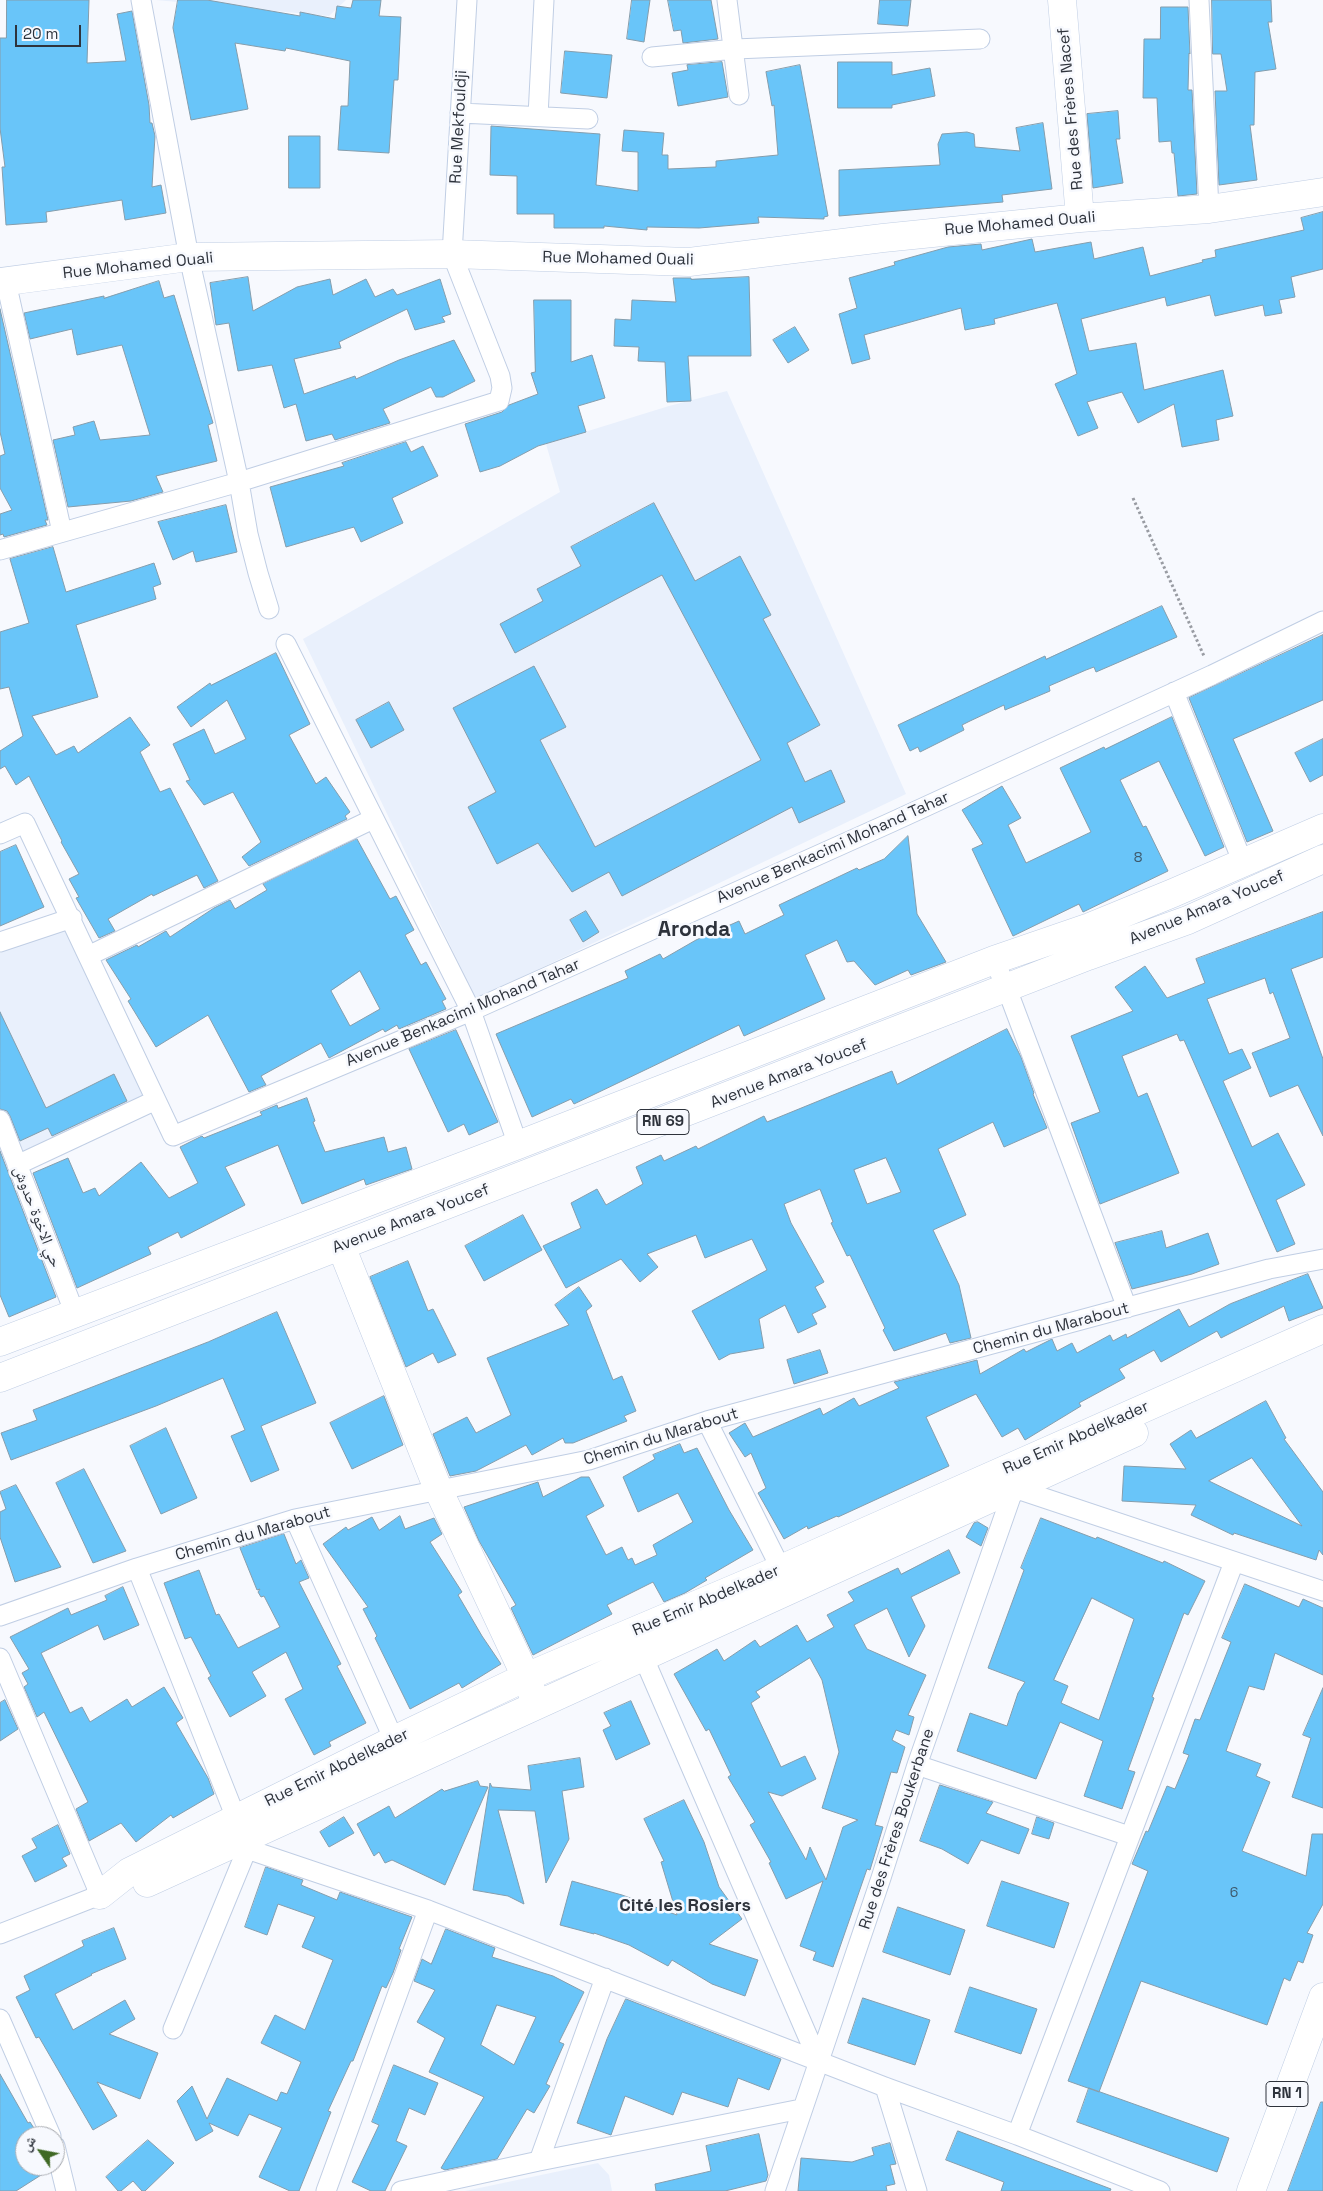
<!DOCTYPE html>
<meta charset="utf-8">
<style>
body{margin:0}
#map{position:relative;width:1323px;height:2191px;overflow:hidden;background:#f7f9fe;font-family:"Space Grotesk","Noto Naskh Arabic",sans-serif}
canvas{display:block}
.north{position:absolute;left:15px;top:2126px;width:50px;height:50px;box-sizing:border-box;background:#f7f9fe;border:1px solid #a7aab0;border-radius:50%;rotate:303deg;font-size:14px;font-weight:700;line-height:20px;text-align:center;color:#2e333c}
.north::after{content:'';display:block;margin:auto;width:18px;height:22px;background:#406925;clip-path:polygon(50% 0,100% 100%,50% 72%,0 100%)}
.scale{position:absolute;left:15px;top:25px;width:66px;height:22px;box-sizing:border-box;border:2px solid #2e333c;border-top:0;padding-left:6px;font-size:15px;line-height:18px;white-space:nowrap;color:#2e333c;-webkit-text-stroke:4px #f7f9fe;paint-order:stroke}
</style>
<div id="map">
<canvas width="1323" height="2191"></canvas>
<div class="north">ش</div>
<div class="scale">20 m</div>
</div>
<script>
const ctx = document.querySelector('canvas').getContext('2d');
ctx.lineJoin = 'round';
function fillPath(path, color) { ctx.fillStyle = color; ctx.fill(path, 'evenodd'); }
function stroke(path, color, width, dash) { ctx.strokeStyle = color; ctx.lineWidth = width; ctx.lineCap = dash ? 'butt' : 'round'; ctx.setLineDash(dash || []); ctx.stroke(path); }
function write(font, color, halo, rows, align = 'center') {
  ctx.font = font + ' "Space Grotesk","Noto Naskh Arabic",sans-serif'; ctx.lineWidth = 5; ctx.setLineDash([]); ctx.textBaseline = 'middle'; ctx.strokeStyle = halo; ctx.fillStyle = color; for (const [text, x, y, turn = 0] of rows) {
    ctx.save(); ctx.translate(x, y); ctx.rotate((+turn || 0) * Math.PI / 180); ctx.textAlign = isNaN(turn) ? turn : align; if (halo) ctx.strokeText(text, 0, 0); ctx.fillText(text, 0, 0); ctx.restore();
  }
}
const built = new Path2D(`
 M156,0h190l-17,16z
 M727,391l179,403 -430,205 -173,-360 257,-147 -14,-48 123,-38z
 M69,925l77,170 -126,58 -20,-56v-144z
 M598,2163l11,12 3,16h-147z`);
const building = new Path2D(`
 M7,0h82l-2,63 39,-2 -9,-47 15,-3 17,94 1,18h2l3,13 -3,51 9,-2 5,28 -41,7 -3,-20 -76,12 1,10 -41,3 -4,-58h3l-5,-39v-90h6z
 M178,0h29l93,16v-4l35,7 2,-13 14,2 2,-8h28l-2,16 22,1 -3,63h-4l-5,73 -51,-3 3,-44h7l2,-45 -64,-13 -1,3 -50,-8 13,66 -57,11 -18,-92z
 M632,0h18l-6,42 -17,-3z
 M668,0h43l7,39 -35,4 -2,-13 -7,1z
 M880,0h31l-3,26 -30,-2z
 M1212,0h59l1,22h-4l8,47 -21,3 -1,53h-4l7,55 -38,5 -4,-94h12l-6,-37h-8z
 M1161,7h27l2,47 -1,-1 -1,37h4l5,104 -19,2 -4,-43h-2l-1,-12 -12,1 -2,-44h-14l1,-59h16z
 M565,51l47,4 -5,43 -46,-5z
 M722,62l6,35 -50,9 -6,-33 16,-3 -1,-5z
 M838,62h54v13l38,-7 5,28 -43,9v3h-54z
 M800,65l28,151 -4,1v2l-66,-2 1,6 -60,5 -52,-1v3l-43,-4v2h-50v-14h-37v-38l-27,-1 1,-49 109,8 -4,51 42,6v-39l-16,-1 2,-21 40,3 -2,22h6v14l48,-2v-6l62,-6 -4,-50 -2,1 -6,-34z
 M1118,111l2,28h-4l7,44 -30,5 -6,-74z
 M1043,123l9,66 -50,6 1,7 -164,14v-46l101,-5 -2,-21 4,-10 25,-2 7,2 1,13 45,4 -4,-23z
 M289,136h31v52h-31z
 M1323,212v57l-32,8 4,20 -16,3 3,13 -17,3 -2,-11 -48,11 -5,-21 -43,11 -2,-9 -84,22 8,32 47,-8 8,47 79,-20 10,46 -17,4 3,20 -37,7 -8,-43 -36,19 -16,-31 -35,10 11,26 -20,8 -23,-52 22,-10 -20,-71 -63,16 1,5 -30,6 -4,-22 -97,27 6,24 -18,5 -13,-50 18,-6 -8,-30 46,-13 -1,-3 54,-15 33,-3 1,6 50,-11 3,13 56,-10 3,17 49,-12 7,29 53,-14 -1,-2 14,-3 -1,-7 89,-20 -3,-12z
 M248,277l5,34 44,-24 33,-8 3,16 33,-16 9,18 18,-8 4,6 43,-16 11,35 -9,3 3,5 -30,8 -8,-21 -68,33 2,6 -47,11 10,35 51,-18 1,3 43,-19 55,-20 21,41 -32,16h-7l-5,-10 -48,22 7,14 -55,17 -3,-6 -26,7 -10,-37 -12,4 -12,-43 -34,6 -9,-48 -13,2 -6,-42z
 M749,277l2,79h-63l3,45 -24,1 -2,-40 -27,-1 1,-14 -25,-1 1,-27 16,1 1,-20 44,2 -3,-24h18v1z
 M159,281l5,17 10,-3 39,128 -5,2 9,36 -61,15 7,16 -32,9 -63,6 -15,-67 22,-5 -2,-8 21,-6 6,19 50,-5 -28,-90 -45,10 -5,-26 -42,10 -6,-26 80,-17v2z
 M534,300h37v62l21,-7 13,43 -27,8 8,26 -48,14 -38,20 -20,6 -15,-48 37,-12 7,-7 29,-11 -7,-21 4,-1z
 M0,309l48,211h-3l2,5 -43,12 -1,-3 -3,1v-21l12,-4 -12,-22v-32l5,-2 -5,-22z
 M795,327l14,23 -21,13 -15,-23z
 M406,442l5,10 12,-6 15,30 -46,22 11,25 -42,19 -7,-15 -68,20 -16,-60 74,-21 -2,-3z
 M654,503l41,78 45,-25 31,59 -8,4 57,106 -33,18 18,39 26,-12 14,32 -46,21 -7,-16 -170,89 -13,-24 -37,20 -34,-49 -41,21 -29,-57 28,-15 -43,-84 81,-42 32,61 -26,13 55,107 166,-87 -99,-185 -147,78 -15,-29 43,-23 -6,-12 44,-23 -10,-19z
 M226,505l11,47 -41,10 -3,-11 -20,9 -15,-38z
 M53,547l13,45 88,-29 7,21 -8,3 3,12 -80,26 22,72 -66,19 24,39 18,-9 4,7 52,-36 20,28 -10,7 20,40 10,-4 48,93 -14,7 -7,-13 -44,21 -1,-2 -44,25 7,12 -16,7 -23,-40 3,-1 -10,-18 10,-5 -18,-32 1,-1 -33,-65 -13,9 -11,-19 -5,3v-18l23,-15 -14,-49 -9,2v-57l29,-9 -19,-64z
 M1162,606l15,31 -81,35 -2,-5 -8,3 -37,16 1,5 -45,19 -1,-5 -34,16 -8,4 2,5 -44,22 -2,-5 -8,4 -12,-26 147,-69 1,3z
 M1323,635v65l-90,39 40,92 -26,11 -58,-144z
 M276,653l34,71 -21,11 27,49 10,-7 24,35 -5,4 2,3 -98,47 -7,-9 19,-15 -28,-50 -29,13 -18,-24 4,-1 -17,-36 31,-15 11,25 31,-15 -19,-39 -36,27 -14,-20 33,-24 1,2z
 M389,702l15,28 -33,18 -15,-28z
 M1172,717l52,130 -19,9 -46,-95 -39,19 23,47 3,-1 22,45 -85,41 -4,-8 -66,32 -41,-87 11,-5 -21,-34 40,-24 19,32 -13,7 18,38 65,-31 -31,-64 44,-21 1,2z
 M1323,739v36l-13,7 -15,-29z
 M908,836l9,78 29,48 -35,13 -3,-5 -33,15 -21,-24 -7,1 -10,-22 -32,15 20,44 -81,37 -5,-11 -165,79 -3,-5 -39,18 -36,-83 132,-56 -3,-7 35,-17 3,5 33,-19 43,-19 6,13 39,-19 -5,-10 78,-37 2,2 25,-11z
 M357,839l33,60 6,-3 18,34 -9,5 16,30 5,-3 20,37 -4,2 4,8 -47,20 -2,-4 -12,7 -2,-3 -54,29 -8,-15 -60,33 5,9 -17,7 -41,-77 -52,32 -28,-46 3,-2 -25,-39 31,-15 1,2 28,-16 4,6 44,-29 16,-8 5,9 32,-19 -4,-6zM360,971l20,38 -30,17 -19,-35z
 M16,845l28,62 -44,19v-74z
 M586,911l13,21 -16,10 -13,-22z
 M1323,912v45l-32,12 32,90v77l-25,-51 -28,12 -18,-44 38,-15 -17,-46 -3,2 -5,-16 -58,21 22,55 13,-5 9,19 -28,13 29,66 26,-14 27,52 -29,15 19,44 -18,8 -93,-212 -4,1 -3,-7 -55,22 16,41 9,-4 32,80 -79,31 -29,-81 29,-11 -29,-76 62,-25 -18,-24 30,-21 22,32 38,-15 -9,-24z
 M0,1012l46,96 68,-34 13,27 -75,35 -4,-8 -28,13 -10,-25 -3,-5 -7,-2z
 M1007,1029l14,28 13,36 -1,1 14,34 -43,19 -11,-25 -55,27 28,66 -33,15 26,55 12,53 -21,5 -4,-10 -52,18 -11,-21 2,-2 -35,-73 -3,1 -16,-33 2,-1 -13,-33 -36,15 7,19 33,59 -9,5 11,20 -14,7 5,10 -19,9 -13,-28 -26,14 5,29 -34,6 -11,6 -27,-49 75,-41 -15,-31 -47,19 -9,-23 -49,19 11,13 -18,15 -19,-23 -55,29 -23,-42 38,-18 -10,-25 26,-14 9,16 37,-21 -7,-17 25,-12 3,6 32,-15 2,3 66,-33 3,6 125,-51 5,13zM886,1158l15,34 -34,12 -13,-34z
 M456,1030l42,92 -29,13 -5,-11 -16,8 -39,-83z
 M307,1098l8,23 -2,1 12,30 59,-15 4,15 18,-5 6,22 -46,16 -2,-6 -62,25 -24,-59 -53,22 20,38 -64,33 -3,-6 -30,15 3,7 -74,34 -44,-115 35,-15 15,35 12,-5 4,8 42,-34 28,36 29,-15 -18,-36 22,-11 2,2 58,-23 -2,-3 17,-7 1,3z
 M0,1151l56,146 -47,20 -9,-22z
 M523,1215l19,35 -58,31 -19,-35z
 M1162,1231l4,17 42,-15 11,31 -27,10 -60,15 -17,-46z
 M408,1261l20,50 5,-2 23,46 -18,8 -5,-10 -27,14 -36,-90z
 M1308,1274l15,34 -34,13 -5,-15 -63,32 -4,-7 -56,31 -7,-12 -35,19 6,9 -46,25 2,3 -56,34 -7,-12 -16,9 -26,-43 -50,23 23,49 -111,51 -1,-1 -29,13 -1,-3 -23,13 -26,-46 8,-5 -15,-35 -6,4 -16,-24 16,-10 8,14 67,-29 3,7 31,-17 5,8 40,-18 -5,-6 83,-22 3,14 44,-25 2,3 26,-13 5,12 15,-8 5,10 33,-18 3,6 13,-7 1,4 52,-29 10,18 41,-23z
 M579,1287l13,19 -6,5 27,69 9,-4 14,35 -12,5 3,5 -54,22h-8l-2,-5 -31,17 -6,-10 -50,26 -26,5 -17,-42 34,-17 9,16 35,-18 -24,-57 82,-33 -14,-20z
 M277,1312l39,91 -55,23 18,44 -28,12 -20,-46 14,-6 -22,-52 -67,28 -145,54 -10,-27 36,-13 -4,-10 175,-68z
 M820,1350l8,23 -34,11 -7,-24z
 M384,1396l19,49 -51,24 -22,-46z
 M1266,1401l20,37 -2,1 39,53v63l-4,-5 -3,10 -82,-27 -1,2 -42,-20 5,-10 -74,-4 2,-35 62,3 -16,-25 21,-14 5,8zM1252,1458l50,68 -93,-45z
 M166,1428l31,70 -36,16 -31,-68z
 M680,1444l4,9 13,-5 32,62 24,40 -48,28 2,2 -22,13 -21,9 -11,-20 -46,23 5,9 -79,41 -22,-47 5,-3 -37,-64 -15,-34 74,-25 5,15 38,-20h8l15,29 -18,10 20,39 16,-8 6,13 4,-2 3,7 22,-10 -4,-10 40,-23 -15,-29 -40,19 -15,-35 32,-18 -2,-4z
 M84,1469l42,82 -33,12 -37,-80z
 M16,1485l45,82 -46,15 -15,-45v-25l6,-3 -6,-17z
 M400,1516l5,13 29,-11 8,16 -12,8 32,50 -4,3 24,41 19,28 -39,24 -3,-5 -49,26 -35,-71 2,-2 -14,-27 5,-2 -45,-63 23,-17 2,3 24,-13 7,13z
 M1041,1518l55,21 1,-2 66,26 1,-2 41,20 -17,34 -4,-2 -32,84 2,1 -26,72 7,2 -13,37 -38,-13 19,-55 -43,-19 -24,57 -79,-28 13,-38 37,13 11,-33 7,-11 -37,-14 36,-98 -3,-2zM1092,1598l42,21 -35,101 -38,-17 7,-17 -14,-6z
 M978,1522l10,6 -7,18 -15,-9 8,-14z
 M284,1534l12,30 5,-4 8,18 -10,4 42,82 -4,2 29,57 -37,19 2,4 -17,9 -29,-56 18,-10 -17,-37 -34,20 14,24 -36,21 -22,-39 3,-2 -20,-39 -6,2 -21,-56 35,-13 17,45 3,-1 19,34 42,-21 -16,-31 -3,1 -3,-5 2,-3 -3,1 -17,-42z
 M949,1550l11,23 -49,24 14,29 -16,31 -22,-49 -33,17 13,24 59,26 -18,40 6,2 -5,18 -13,-5 -4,10 13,7 -8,26 -6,-1 -16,53 8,2 -13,43 -3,-1 -34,98 -20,-7 3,-8 -16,-6 23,-65 -37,18 -17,-36 2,-1 -21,-37 5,-3 -27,-45 3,-2 -22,-46 -3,2 -32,-57 43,-25 7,12 31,-21 5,7 37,-22 10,17 27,-15 -7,-12 27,-14 -6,-9 50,-24 3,6zM810,1658l12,22 17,72 -17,56 36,12 -15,7 -17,53 -16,-33 -4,13 -38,-68 14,4 34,-17 -11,-23 -24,11 -30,-64 9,-6 -4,-5z
 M1245,1584l54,23 4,-8 20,9v67l-48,-22 -11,37 -15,-4 -23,65 35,13 -5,12 14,6 -28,69 64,25 6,-42h11v70l-16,29 6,2 -10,28 -5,-2 -8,20 -6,-3 -17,47 -126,-44 -42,111 -31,-11 80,-210 -16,-7 14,-33 2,1 19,-46 8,3 14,-34 -6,-2 12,-34 5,1 31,-78 -9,-4z
 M123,1587l16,38 -35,15 -6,-15 -57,28 29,60 12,-6 8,15 37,-23 5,8 32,-20 19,31 -7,5 32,55 6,16 -41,24 -2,-3 -35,27 -15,-19 -32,18 -13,-32 12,-7 -44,-90 -7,5 -13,-30 4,-3 -6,-11 7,-4 -19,-32 58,-29 3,7 36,-15 -2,-4z
 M1323,1688v120l-31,-11 19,-59 -8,-3z
 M5,1700l13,29 -18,12v-38z
 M631,1701l19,43 -34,16 -13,-30 8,-4 -7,-13z
 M580,1758l4,29 -22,4 7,48 -23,44 -11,-72 -37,-1 26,94 -16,-8 -35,-6 17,-107 2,4 39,3 -3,-24z
 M478,1781l2,5 8,1 -43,98 -53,-25 -7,3 -6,-11 -5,4 -17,-32 32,-18 6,12 47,-29 2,2z
 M940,1785l53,17 -7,11 43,16 -10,25 -38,-14 -13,24 -26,-15 -22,-8z
 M684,1800l20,42 15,45 23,32 -33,25 49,16 -13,36 -33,-12 -40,-24 -4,6 -39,-21 -35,-12v1l-34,-9 12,-44 50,14 55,20 -16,-53 3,-1 -20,-42z
 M344,1817l10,16 -25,14 -9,-15z
 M1037,1817l17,6 -5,16 -17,-5z
 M58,1825l12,29 -8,4 5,8 -32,16 -13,-26 15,-8 -5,-9z
 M266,1867l37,13 -2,5 36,15 3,-8 72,25 -13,32 2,1 -8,23 -7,15 -4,-2 -29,75h-2l-23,50 3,1 -32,79h-9l-31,-14 23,-49 -33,-14 -11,22 -29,-13 4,8 -17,10 -19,-40 15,-15 15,33 20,-41 50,23 4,-9 6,2 14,-32 -40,-19 14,-28 30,15 28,-70 -31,-13 13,-30 -37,-13 -11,31 -22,-8z
 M1002,1881l67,22 -15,45 -67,-22z
 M898,1907l67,23 -15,45 -67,-23z
 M114,1928l12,31 -35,15 1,1 -37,19 18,36 52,-30 10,19 -26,15 49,19 -18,46 -43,-17 20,34 -24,14 -54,-93 -3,1 -20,-41 14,-7 -6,-14 60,-30 -2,-5z
 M446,1929l49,19 -3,9 61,19 31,16 -25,50 5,2 -18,40 4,2 -16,27 -7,-4 -30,50 -52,11 -4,-2 43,-71 -55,-25 16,-34 -28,-16 18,-32 -21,-9 8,-22 9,5zM497,2005l39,12 -22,48 -33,-20z
 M970,1987l67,22 -16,45 -66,-22z
 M863,1998l67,22 -15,45 -67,-22z
 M626,1999l155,60 -12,31 -31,-12 -10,29 -46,-15 -9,23 -48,-19 -14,39 -34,-12 30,-84z
 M394,2065l44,18 -13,32 -16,-7 -13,33 11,5 -22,45h-14l-19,-9 27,-57 -7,-3z
 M0,2074l28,49 2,-1 9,14h-14v30h23l1,4 -33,21h-16z
 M1089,2088l140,50 -12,34 -140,-50z
 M1321,2102h2v89h-35z
 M958,2131l153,58 -1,2h-109l3,-9 -58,-22z
 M759,2134l9,41 -2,6 -41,10h-69l-1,-7 56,-13 -5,-25z
 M148,2140l26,23 -29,28h-3l-9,-10 -12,10h-3l-12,-14z
 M890,2143l6,21 -6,1 5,19 -9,2 1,5h-89l3,-33 51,4 22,-7 -2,-7z`);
const path = new Path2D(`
 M1133,498l71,158`);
const street = new Path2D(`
 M141,0l48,257 50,225 9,52 10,39 11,36
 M727,0l12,95
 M1199,0l10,209
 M652,57l83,-8 245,-10
 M460,113l128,6
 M538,116l6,-116
 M6,282l56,250
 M0,550l239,-68 260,-81 3,-13 -2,-12 -48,-122 15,-254
 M286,644l185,367 47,134
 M1174,692l69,171
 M0,834l25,-11 148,313 298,-125 421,-189 320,-147 111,-54
 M0,942l72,-24
 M88,956l285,-137
 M994,960l13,29 120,319
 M0,1120l75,194
 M17,1165l139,-65
 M707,1421l74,148
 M1014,1488l309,103
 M295,1519l99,221
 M137,1568l99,250 10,20 1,11 -74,180
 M0,1616l137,-48 158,-49 294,-59 118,-39 562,-152 54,-10
 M639,1647l179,413
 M0,1658l100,237 -100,39
 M917,1765l212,71
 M247,1849l181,61 457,177 132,48 143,56
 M0,2019l51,117
 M885,2087l32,104
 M1017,2135l217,-573
 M55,2146l11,45
 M539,2161l66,-183
 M326,2191l102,-281
 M401,2191l138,-30 262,-52
 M775,2191l106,-313 36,-113 97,-277 -2,-6`);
const secondary = new Path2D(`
 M1062,0l18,218
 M0,282l189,-25 263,-3 237,8 194,-24 197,-20 129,-9 114,-17
 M341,1246l97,243 88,188 7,18
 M147,1883l987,-450
 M100,1895l29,-23 265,-132 132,-63 255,-108 542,-240`);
const primary = new Path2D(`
 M0,1342l518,-197 476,-185 96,-33 83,-34 150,-65
 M0,1378l1088,-422 100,-36 135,-61
 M1251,2191l72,-194`);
const numberNames = [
 ["8",1138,858],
 ["6",1234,1893]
];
const shields = [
 [663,1122,52],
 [1287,2094,42]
];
const shieldNames = [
 ["RN 69",663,1122],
 ["RN 1",1287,2094]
];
const streetNames = [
 ["Rue des Frères Nacef",1071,109,-95],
 ["Rue Mekfouldji",459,127,-87],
 ["Rue Mohamed Ouali",1020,224,-5],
 ["Rue Mohamed Ouali",618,259,1],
 ["Rue Mohamed Ouali",138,266,-6],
 ["Avenue Benkacimi Mohand Tahar",833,848,-24],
 ["Avenue Amara Youcef",1207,908,-23],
 ["Avenue Benkacimi Mohand Tahar",463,1013,-23],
 ["Avenue Amara Youcef",789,1074,-21],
 ["حي الاخوة حدوش",37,1217,69],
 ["Avenue Amara Youcef",411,1219,-21],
 ["Chemin du Marabout",1051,1329,-15],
 ["Chemin du Marabout",661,1437,-17],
 ["Rue Emir Abdelkader",1076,1438,-24],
 ["Chemin du Marabout",253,1534,-16],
 ["Rue Emir Abdelkader",706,1601,-23],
 ["Rue Emir Abdelkader",337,1768,-26],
 ["Rue des Frères Boukerbane",897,1829,-72]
];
const neighbourhoodNames = [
 ["Cité les Rosiers",685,1906]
];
const districtNames = [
 ["Aronda",694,930]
];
fillPath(built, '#e9f0fc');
fillPath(building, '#69c5f9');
stroke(building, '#859dac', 1);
stroke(street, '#c0cee4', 21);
stroke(secondary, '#c0cee4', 29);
stroke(primary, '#c0cee4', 29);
stroke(path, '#999ca3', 3, [2.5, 2.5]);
stroke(street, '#fff', 19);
stroke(secondary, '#fff', 28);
stroke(primary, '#fff', 28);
write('14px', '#3d586b', null, numberNames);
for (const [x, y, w] of shields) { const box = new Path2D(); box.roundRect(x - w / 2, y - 12.5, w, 25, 4); ctx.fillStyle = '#f7f9fe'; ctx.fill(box); stroke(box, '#2e333c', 1); }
write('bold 15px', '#2e333c', null, shieldNames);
write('16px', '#2e333c', '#f7f9fe', streetNames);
write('bold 18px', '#2e333c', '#f7f9fe', neighbourhoodNames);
write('bold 21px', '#2e333c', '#f7f9fe', districtNames);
</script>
